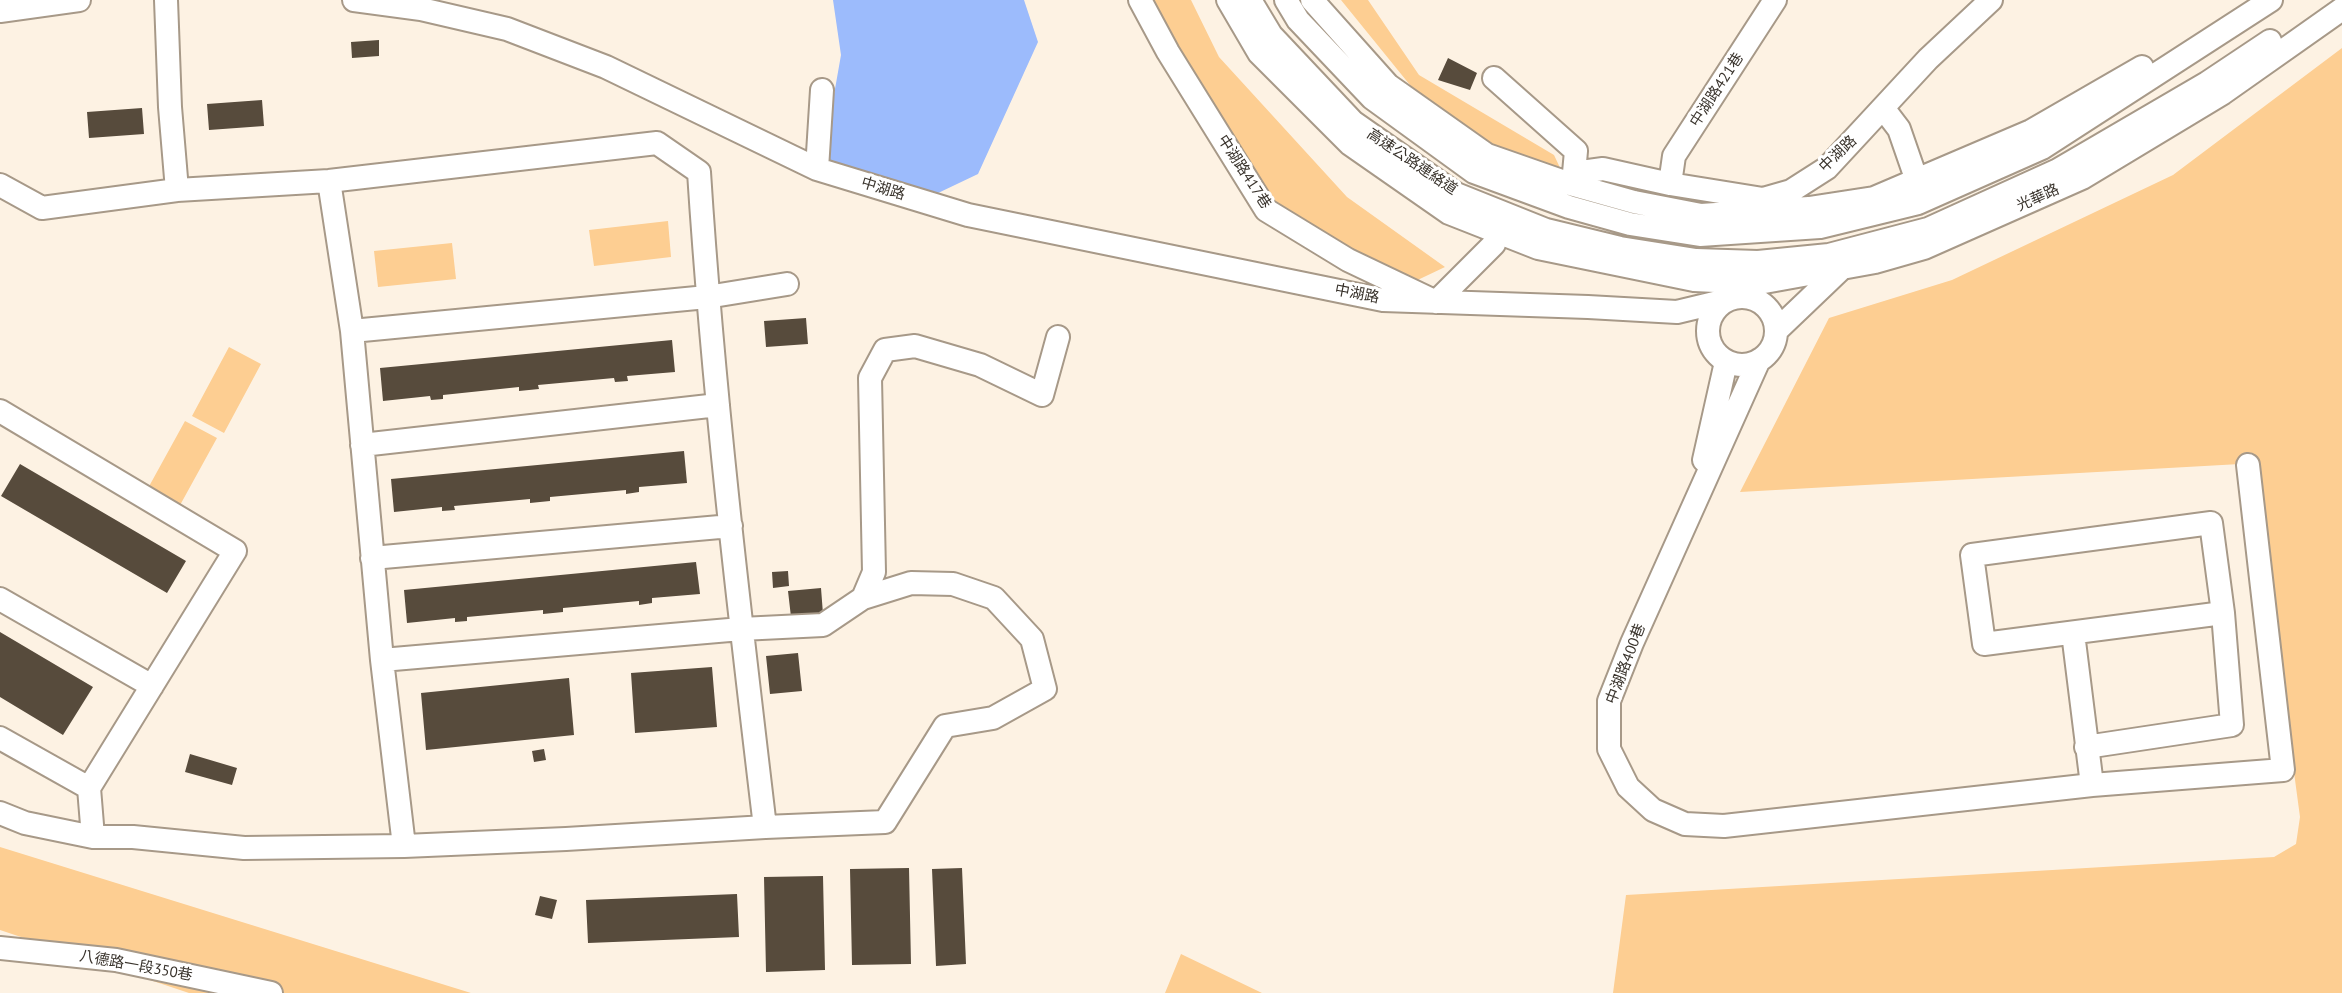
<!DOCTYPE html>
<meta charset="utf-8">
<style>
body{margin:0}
canvas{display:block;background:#fdf2e3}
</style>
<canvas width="2342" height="993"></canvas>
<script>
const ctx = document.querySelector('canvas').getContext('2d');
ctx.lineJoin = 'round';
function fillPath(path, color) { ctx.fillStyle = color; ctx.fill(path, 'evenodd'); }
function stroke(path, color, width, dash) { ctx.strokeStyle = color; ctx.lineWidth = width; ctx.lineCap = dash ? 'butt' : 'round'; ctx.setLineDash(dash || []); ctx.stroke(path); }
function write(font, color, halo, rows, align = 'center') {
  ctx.font = font + ' "PT Sans","Noto Sans TC",sans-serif'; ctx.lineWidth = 6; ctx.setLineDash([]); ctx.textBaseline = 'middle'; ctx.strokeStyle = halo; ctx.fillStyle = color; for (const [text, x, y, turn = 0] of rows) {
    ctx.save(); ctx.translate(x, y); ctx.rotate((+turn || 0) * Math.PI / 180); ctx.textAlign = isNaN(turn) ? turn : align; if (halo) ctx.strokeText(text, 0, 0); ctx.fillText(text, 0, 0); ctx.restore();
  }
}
const green = new Path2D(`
 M1149,0h42l28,57 128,140 98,70 -40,19 -130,-80z
 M1341,0h27l51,75 135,80 8,17 -76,-30 -72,-52z
 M2342,48v945h-729l13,-98 648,-38 22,-13 4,-27 -45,-335 -15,-18 -500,28 89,-174 123,-38 221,-105z
 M668,221l3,36 -77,9 -5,-36z
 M452,243l4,36 -78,8 -4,-36z
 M229,347l32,17 -37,69 -32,-17z
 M185,421l32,17 -38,69 -32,-17z
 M0,847l471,146h-282l-189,-63z
 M1181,954l81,39h-97z`);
const water = new Path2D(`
 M833,0h191l14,42 -60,132 -42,20 -106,-26 -7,-11 18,-102z`);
const building = new Path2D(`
 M379,40v16l-27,2 -1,-16z
 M1448,58l29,15 -7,17 -32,-10z
 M262,100l2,26 -55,4 -2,-26z
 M142,108l2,26 -55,4 -2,-26z
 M806,318l2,26 -42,3 -2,-26z
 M672,340l3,32 -48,4 1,5 -13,1 -1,-4 -76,7 1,4 -20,2v-4l-76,8v4l-12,1 -1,-4 -47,5 -3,-33z
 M684,451l3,32 -48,4v5l-13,2v-4l-76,7v4l-20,2v-4l-76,7 1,4 -13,1v-4l-48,5 -3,-33z
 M20,464l166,97 -19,32 -166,-97z
 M696,562l4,32 -48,4v5l-13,2v-4l-76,7v4l-20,2v-4l-76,7v4l-12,1v-4l-48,5 -3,-33z
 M788,571l1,15 -16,2 -1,-16z
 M821,588l2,26 -32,3 -3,-26z
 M0,632l93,55 -30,48 -63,-38z
 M798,653l4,38 -32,3 -4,-38z
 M712,667l5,60 -82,6 -4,-60z
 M569,678l5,57 -148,15 -5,-57z
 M544,749l2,11 -12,2 -2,-11z
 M190,754l47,14 -5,17 -47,-13z
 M909,868l2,96 -59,1 -2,-96z
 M962,868l4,96 -30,2 -4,-97z
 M823,876l2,94 -59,2 -2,-95z
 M737,894l2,43 -151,6 -2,-43z
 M540,896l17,4 -5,19 -17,-4z`);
const minor = new Path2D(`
 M166,0l4,107 7,83
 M354,0l67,9 86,20 99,38 211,102 151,46 415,85 205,7 89,5 50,-12 32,-17
 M1140,0l28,52 98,158 82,50 88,42 58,-58
 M1228,0l31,53 91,91 99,69 89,35 156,32 65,3 116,-21 49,-14 158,-70 141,-85 119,-84
 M1250,0l21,35 82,87 103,72 90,36 74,18 76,12 62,2 71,-7 99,-26 130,-59 149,-87 63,-42
 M1286,0l12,20 74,78 102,74 95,35 61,17 70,11 120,-8 98,-24 124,-55 229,-148
 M1312,0l76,85 99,70 83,29 64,18 67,13 108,-7 65,-10 157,-67 111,-64
 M0,11l79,-11
 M1494,78l82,73 -2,22 29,-4 67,15 93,15 28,-8 36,-23 101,-109 63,-59
 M1883,108l16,21 18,52
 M817,169l5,-79
 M329,181l23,150 30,329 22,186
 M1670,184l4,-28 101,-156
 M0,185l42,23 135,-18 152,-9 328,-38 42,29c14,219 40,437 66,655
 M1708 331a34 34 0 1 1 68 0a34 34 0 1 1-68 0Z
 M352,331l355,-34 80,-13
 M1776,331l66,-63
 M1759,360l-127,283 -23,58v48l19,38 25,23 32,14 39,2 368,-41 191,-15 -35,-305
 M0,411l235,140 -146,237 4,49
 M362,445l356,-40
 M1704,460l22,-98
 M372,558l359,-32
 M863,598l11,-26 -4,-194 15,-28 30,-4 65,19 62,30 16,-58
 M0,599l152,87
 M2073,633l19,152
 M0,738l89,50
 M2086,747l146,-22 -9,-112 -12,-90 -239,32 12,89 239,-31
 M0,813l25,10 68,14h40l111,11 160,-2 162,-7 199,-12 120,-5 60,-96 48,-8 52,-29 -13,-50 -38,-41 -41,-14 -42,-1 -48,15 -40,27 -82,4 -359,31
 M0,948l116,12 155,33`);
const streetNames = [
 ["中湖路421巷",1717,90,-57],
 ["中湖路",1838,154,-44],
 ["高速公路連絡道",1412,162,34],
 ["中湖路417巷",1244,172,57],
 ["中湖路",883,189,17],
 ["光華路",2038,198,-24],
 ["中湖路",1357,294,11],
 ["中湖路400巷",1626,664,-69],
 ["八德路一段350巷",136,966,10]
];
fillPath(green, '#fdce92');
fillPath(water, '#9cbbfc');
fillPath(building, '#574b3c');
stroke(minor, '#a79988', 26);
stroke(minor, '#fff', 22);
write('15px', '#39332c', '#fff', streetNames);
</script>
